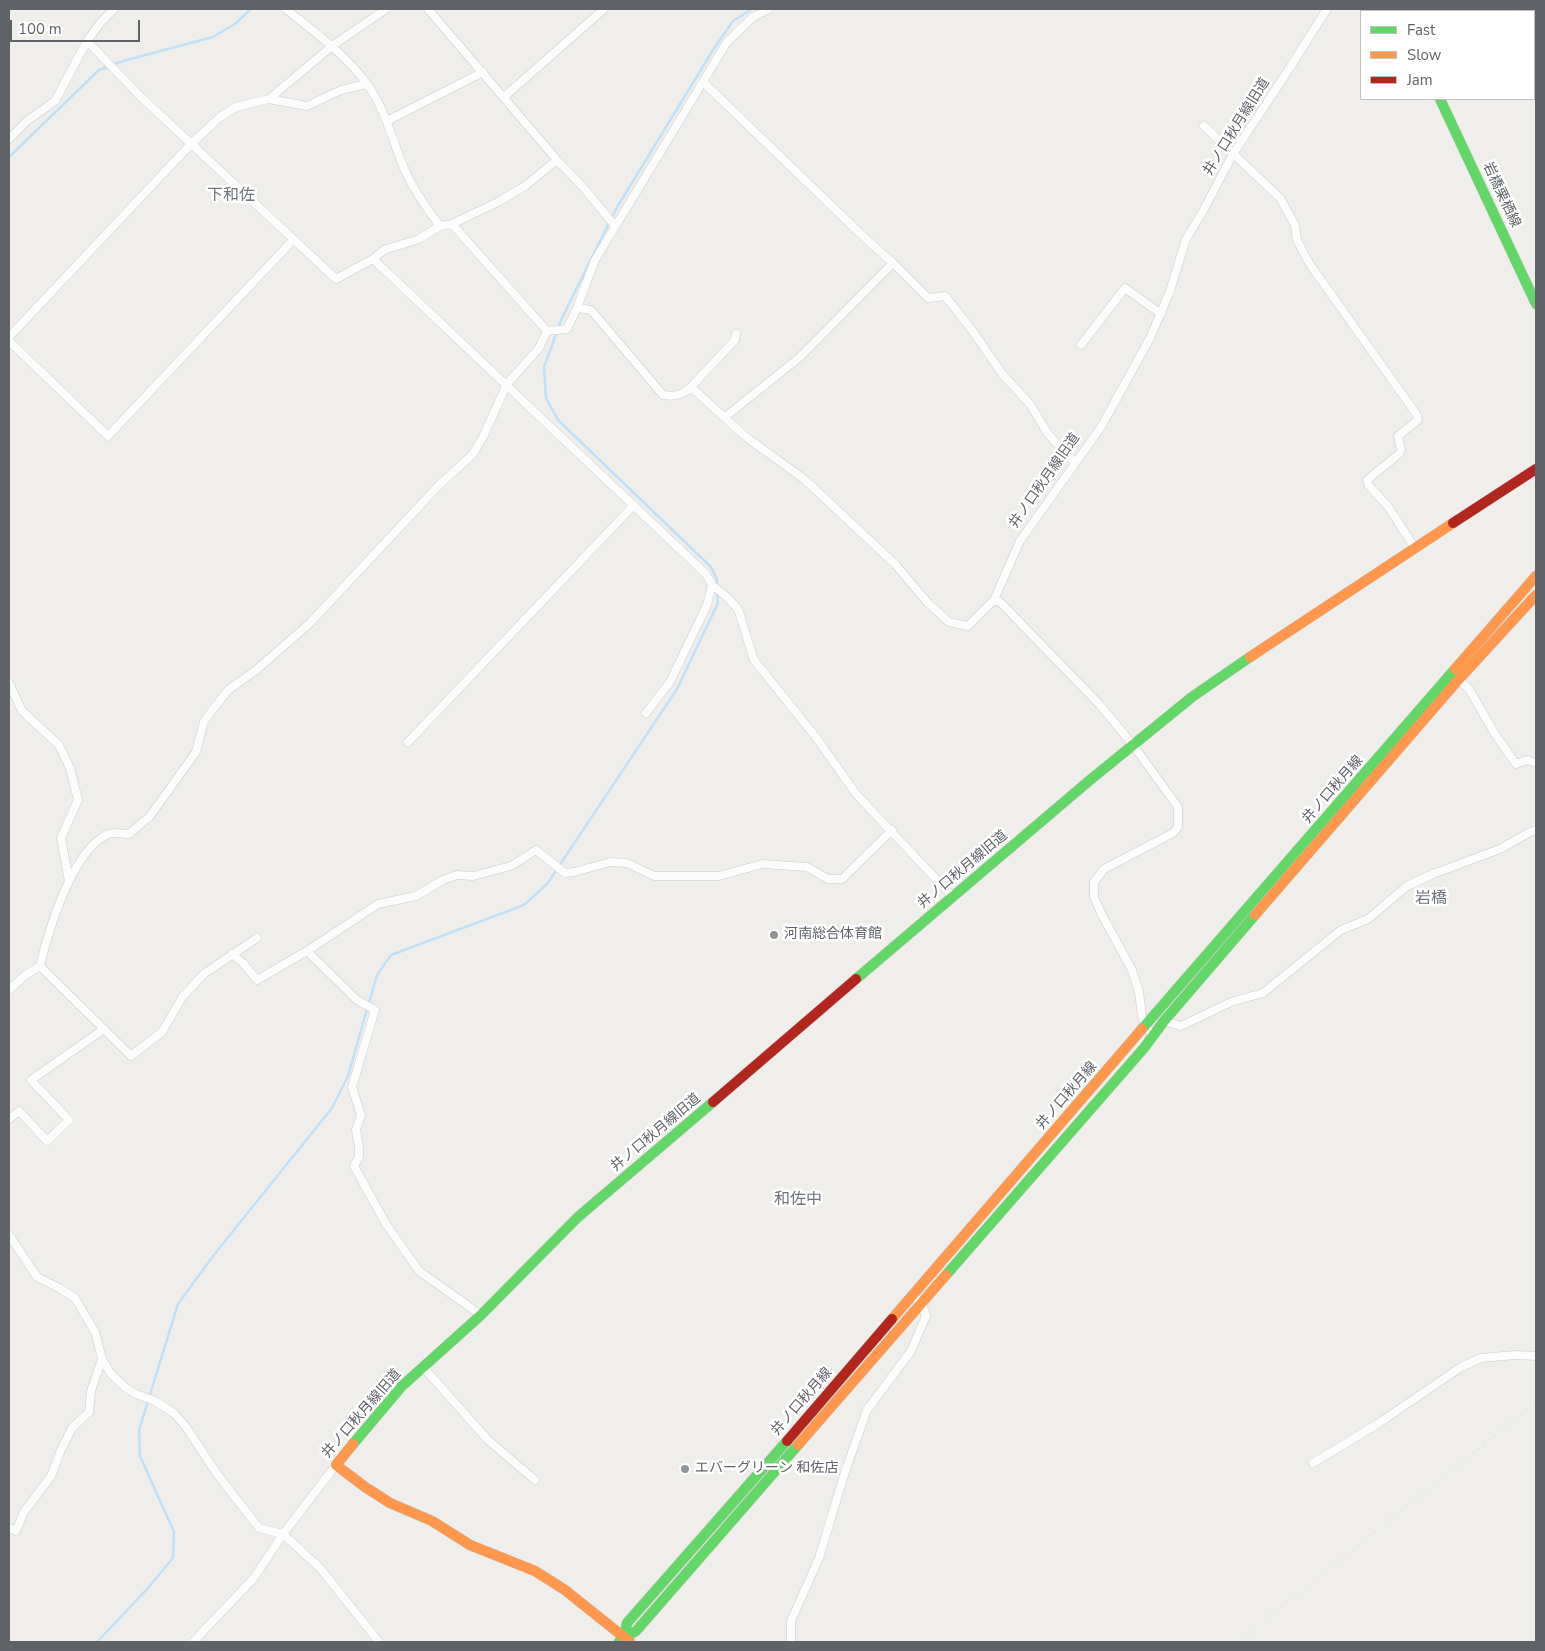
<!DOCTYPE html>
<meta charset="utf-8">
<style>
body{margin:0}
#map{position:relative;width:1545px;height:1651px;overflow:hidden;background:#efeeea;font-family:"Nunito Sans",sans-serif}
canvas{display:block}
.frame{position:absolute;inset:0;border:10px solid #5f6368;pointer-events:none}
.legend{position:absolute;left:1360px;top:10px;width:175px;height:90px;box-sizing:border-box;background:#fff;border:1px solid #bfc1c3;margin:0;padding:6px 9px;list-style:none;font-size:15px;color:#5f6368}
.legend li{display:flex;align-items:center;gap:10px;height:25px}
.legend b{width:25px;border:1px solid #bfc1c3}
.scale{position:absolute;left:10px;top:20px;width:130px;height:22px;box-sizing:border-box;border:2px solid #5f6368;border-top:0;padding-left:6px;font-size:15px;line-height:18px;white-space:nowrap;color:#5f6368;-webkit-text-stroke:4px #fff;paint-order:stroke}
</style>
<div id="map">
<canvas width="1545" height="1651"></canvas>
<div class="frame"></div>
<ul class="legend">
<li><b style="height:6px;background:#63d668"></b>Fast</li>
<li><b style="height:6px;background:#ff974d"></b>Slow</li>
<li><b style="height:6px;background:#b3261e"></b>Jam</li>
</ul>
<div class="scale">100 m</div>
</div>
<script>
const ctx = document.querySelector('canvas').getContext('2d');
ctx.lineJoin = 'round';
function stroke(path, color, width, dash) { ctx.strokeStyle = color; ctx.lineWidth = width; ctx.lineCap = dash ? 'butt' : 'round'; ctx.setLineDash(dash || []); ctx.stroke(path); }
function write(font, color, halo, rows, align = 'center') {
  ctx.font = font + ' "Nunito Sans","Noto Sans JP",sans-serif'; ctx.lineWidth = 5; ctx.setLineDash([]); ctx.textBaseline = 'middle'; ctx.strokeStyle = halo; ctx.fillStyle = color; for (const [text, x, y, turn = 0] of rows) {
    ctx.save(); ctx.translate(x, y); ctx.rotate((+turn || 0) * Math.PI / 180); ctx.textAlign = isNaN(turn) ? turn : align; if (halo) ctx.strokeText(text, 0, 0); ctx.fillText(text, 0, 0); ctx.restore();
  }
}
const stream = new Path2D(`
 M9,157l90,-87 24,-9 90,-24 22,-13 16,-15
 M717,587v-8l-6,-12 -153,-147 -12,-22 -2,-31 18,-49 54,-109 97,-159 20,-29 19,-12
 M369,1003l8,-28 14,-20 133,-50 23,-21 130,-195 41,-86 -1,-11
 M97,1642l50,-53 26,-31 1,-26 -34,-76 -1,-26 39,-126 35,-48 119,-148 16,-32 19,-67`);
const street = new Path2D(`
 M286,9c27,22 61,47 81,75 19,26 25,56 37,84 9,21 23,41 36,58
 M428,9l129,151 26,27 32,39
 M1389,9v2
 M87,41l53,55 196,183 37,-20 333,315 6,11 -5,20 -37,77 -24,31
 M704,83l162,156 27,24 35,35 17,-2 27,34 31,45 27,29 18,30 27,29
 M504,97l100,-88
 M269,99l38,7 34,-16 26,-6
 M387,121l96,-49
 M1204,126l76,72 15,27 2,15 12,23 108,152 1,5 -20,16 3,14 -2,4 -32,26 2,6 18,19 28,43
 M9,139l18,-18 28,-20 32,-60 14,-19 13,-13
 M452,224l95,107 20,-2 10,-21 18,-48 132,-218 26,-25 16,-8
 M373,259l11,-9 35,-11 21,-13 12,-2 46,-22 27,-16 32,-26
 M577,308l14,2 72,85c12,2 19,0 28,-8l55,50 58,42 91,85 33,39 21,19 19,4 26,-26
 M9,337l182,-193 29,-27 16,-10 33,-8 63,-53 54,-37
 M9,341l99,95 185,-196
 M1081,345l44,-57 36,26
 M689,389l46,-49 1,-6
 M725,417l75,-60 93,-94
 M712,585l15,12 11,12 16,51 61,76 42,59 96,102
 M994,600l26,-59 81,-114 49,-89 20,-47 16,-52 16,-26 31,-59 56,-85 38,-60
 M994,600l6,2 4,4 96,99 33,40 45,62v20l-5,6 -69,36 -10,13v15l8,18 30,55 7,22 3,24 3,9 8,11
 M1456,677l13,12 26,45 21,30 11,-4 9,3
 M9,683l13,28 37,34 11,23 8,32 -17,38 8,43
 M408,742l226,-237
 M307,951l50,49 18,10 -23,77 9,28 -5,15 3,17v10l-5,9 32,58 33,47 62,44
 M232,954l11,9 14,17 50,-29 71,-47 38,-8 27,-16 14,-5 16,1 38,-10 25,-16 29,23 9,-1 37,-10 16,1 27,13h65l43,-12 45,3 21,12h14l50,-49
 M40,966l91,90 31,-24 21,-36 22,-23 52,-35
 M9,990l15,-14 16,-10c9,-37 31,-112 66,-131 6,-4 16,-1 23,-1l21,-18 46,-64 8,-31 24,-31 27,-19 55,-48 130,-139 32,-29 11,-18 24,-53 32,-36 8,-17
 M1164,1021l17,5 50,-24 32,-9 78,-63 27,-11 39,-33 26,-12 67,-25 30,-17 6,-2
 M9,1119l10,-8 28,30 22,-21 -38,-40 73,-51
 M9,1235l28,42 22,11 16,10 20,34 7,27 9,15 15,14 10,6 19,7 19,12 12,14 31,47 42,54 24,6 37,34 59,74
 M423,1367l65,73 47,40
 M1313,1463l66,-40 82,-56 20,-9 34,-3 21,1
 M9,1528l7,3 8,-19 27,-36 10,-26 11,-22 17,-16 2,-21 11,-32
 M193,1642l60,-63 30,-45 53,-69
 M791,1642v-21l28,-63 25,-83 23,-65 44,-59 15,-35 -4,-13 -9,-7`);
const fast = new Path2D(`
 M1440,99l96,205
 M856,979l234,-199 102,-83 58,-40
 M1142,1029l313,-360
 M946,1275l198,-227 20,-27 91,-106
 M353,1444l49,-58 79,-71 97,-98 135,-115
 M624,1637l3,-14 160,-182
 M619,1642l5,-5 12,-6 162,-186`);
const slow = new Path2D(`
 M1250,657l203,-134
 M1455,669l81,-93
 M1255,915l204,-236 77,-84
 M892,1319l250,-290
 M353,1444l-17,21 29,22 25,16 42,18 38,24 65,26 30,19 65,52
 M798,1445l148,-170`);
const jam = new Path2D(`
 M1435,9v2
 M1453,523l83,-54
 M713,1102l143,-123
 M787,1441l105,-122`);
const rail = new Path2D(`
 M1238,1642l298,-240`);
const markers = [
 [774,935,5,"#919496"],
 [685,1469,5,"#919496"]
];
const streetNames = [
 ["井ノ口秋月線旧道",1237,127,-58],
 ["岩橋栗栖線",1501,195,65],
 ["井ノ口秋月線旧道",1045,481,-55],
 ["井ノ口秋月線",1333,790,-49],
 ["井ノ口秋月線旧道",963,870,-40],
 ["井ノ口秋月線",1067,1096,-49],
 ["井ノ口秋月線旧道",656,1133,-40],
 ["井ノ口秋月線",802,1402,-49],
 ["井ノ口秋月線旧道",362,1414,-49]
];
const poiNames = [
 ["河南総合体育館",784,935],
 ["エバーグリーン 和佐店",695,1469]
];
const quarterNames = [
 ["下和佐",231,196],
 ["岩橋",1431,899],
 ["和佐中",798,1200]
];
stroke(stream, '#bfe0f9', 2.5);
stroke(street, '#cbcccc', 9);
stroke(fast, '#cacacb', 11);
stroke(slow, '#cacacb', 11);
stroke(jam, '#cacacb', 11);
stroke(street, '#fdfcfc', 8);
stroke(fast, '#63d668', 10);
stroke(slow, '#ff974d', 10);
stroke(jam, '#b3261e', 10);
stroke(rail, '#e4e4e4', 2.5, [1, 6]);
for (const [x, y, r, color] of markers) { const dot = new Path2D(); dot.arc(x, y, r, 0, 2 * Math.PI); ctx.fillStyle = color; ctx.fill(dot); stroke(dot, '#fff', 2); }
write('14px', '#5f6368', '#fff', streetNames);
write('14px', '#5f6368', '#fff', poiNames, 'left');
write('16px', '#70757a', '#fff', quarterNames);
</script>
